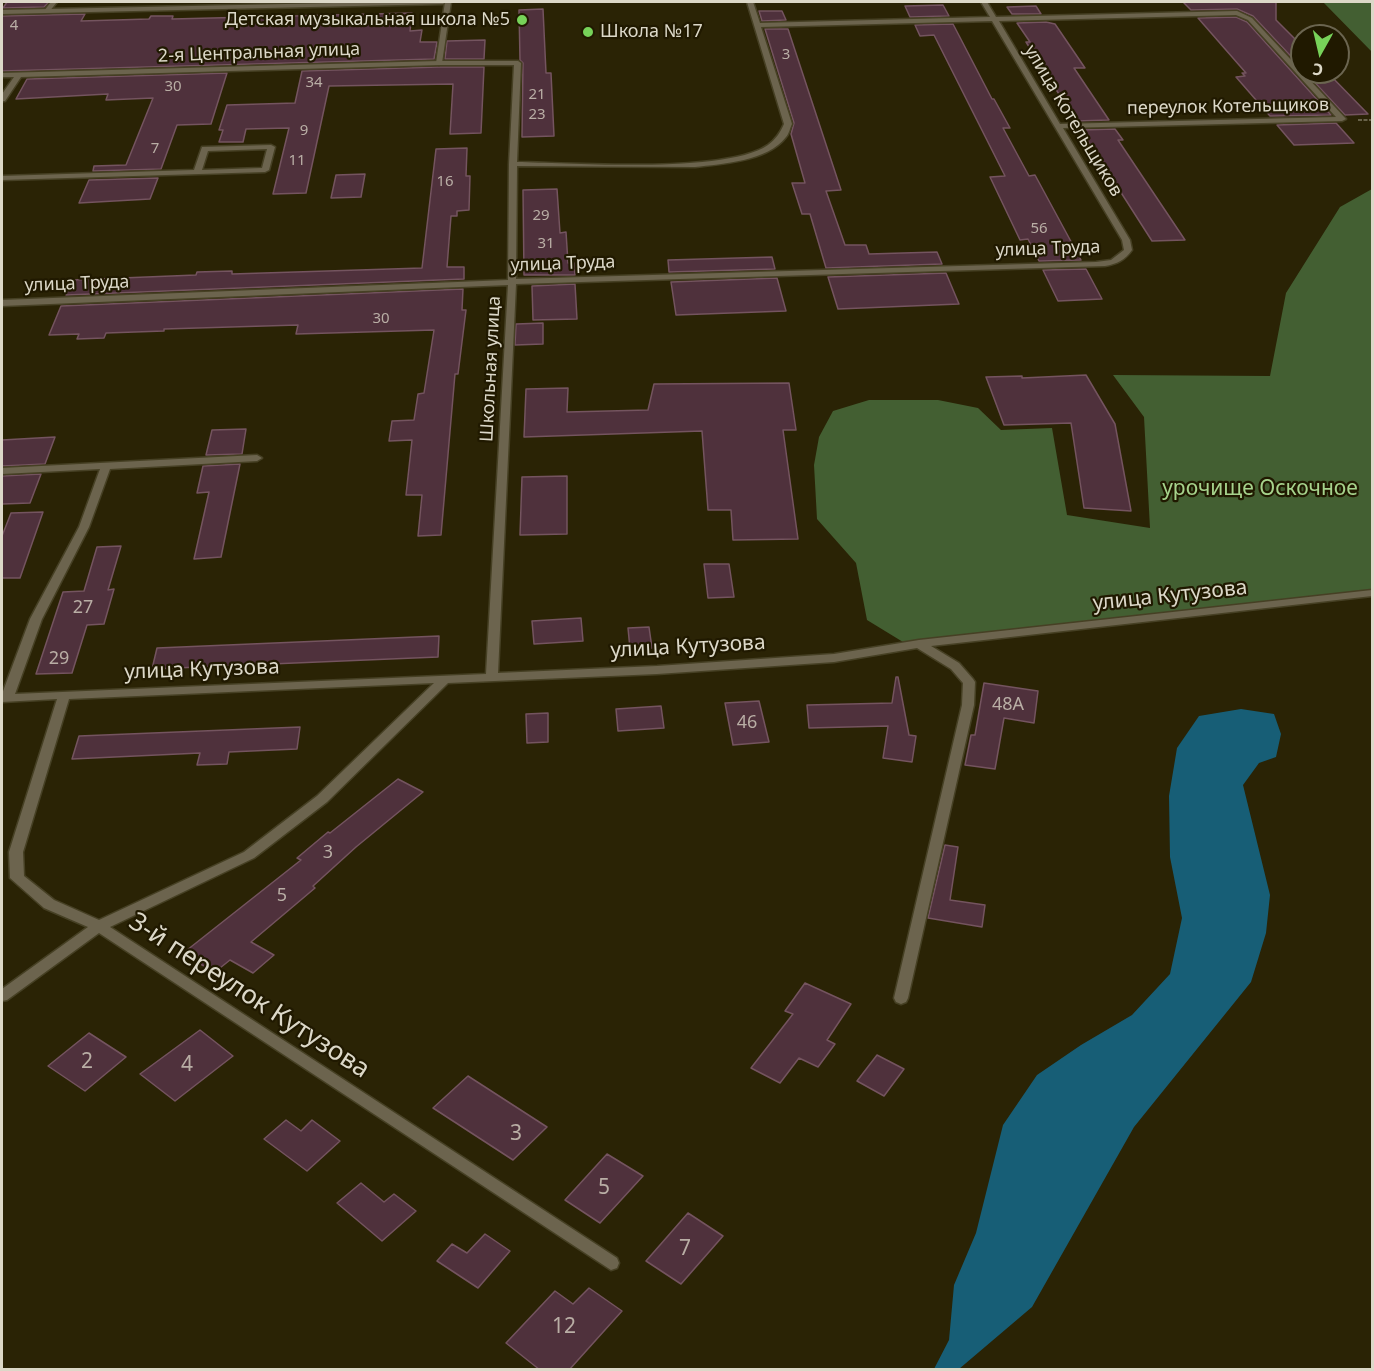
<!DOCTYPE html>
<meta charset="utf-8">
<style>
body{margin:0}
#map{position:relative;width:1374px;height:1371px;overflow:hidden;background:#2a2305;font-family:"Noto Sans",sans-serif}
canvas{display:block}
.frame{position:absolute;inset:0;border:3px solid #dcd8c8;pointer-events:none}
.north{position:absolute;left:1290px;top:24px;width:60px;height:60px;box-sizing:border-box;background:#201900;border:2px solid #6b6550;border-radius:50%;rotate:188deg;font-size:16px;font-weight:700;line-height:24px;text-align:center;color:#dcd8c8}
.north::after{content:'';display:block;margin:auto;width:21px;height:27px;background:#77d259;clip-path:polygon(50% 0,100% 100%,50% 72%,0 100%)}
</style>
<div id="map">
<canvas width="1374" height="1371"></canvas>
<div class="frame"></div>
<div class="north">С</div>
</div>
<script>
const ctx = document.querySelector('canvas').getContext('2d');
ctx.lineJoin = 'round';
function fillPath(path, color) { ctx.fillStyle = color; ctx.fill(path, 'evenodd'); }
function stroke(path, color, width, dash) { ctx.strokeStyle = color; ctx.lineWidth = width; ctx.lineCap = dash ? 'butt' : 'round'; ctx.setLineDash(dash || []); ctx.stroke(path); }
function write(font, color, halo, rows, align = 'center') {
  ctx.font = font + ' "Noto Sans",sans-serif'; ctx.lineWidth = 4.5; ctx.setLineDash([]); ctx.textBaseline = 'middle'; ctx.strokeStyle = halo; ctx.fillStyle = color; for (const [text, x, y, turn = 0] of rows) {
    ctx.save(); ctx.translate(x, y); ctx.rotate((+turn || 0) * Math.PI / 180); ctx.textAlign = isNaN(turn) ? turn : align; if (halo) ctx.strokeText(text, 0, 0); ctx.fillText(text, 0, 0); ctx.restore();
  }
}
const forest = new Path2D(`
 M1323,2h49v50z
 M1372,189v402l-469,51 -36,-22 -11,-57 -39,-44 -3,-54 5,-28 14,-26 36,-11h69l40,8 23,22 51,-2 15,87 83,13 -6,-111 -31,-42 157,1 16,-83 54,-86z`);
const water = new Path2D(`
 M1241,709l33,5 7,20 -5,23 -17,6 -16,22 27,110 -4,38 -15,49 -117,145 -102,180 -73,62h-25l15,-29 5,-55 22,-52 27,-108 34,-50 44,-30 51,-30 38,-41 12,-56 -12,-61 -1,-61 8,-48 22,-32z`);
const building = new Path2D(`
 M7,2h42l-5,5 -41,1z
 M1183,2h93v18l26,26v22l-49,-52 -16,-7 -46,1z
 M943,5l6,11 -39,1 -5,-11z
 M1036,6l5,8h-29l-5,-7z
 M543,9l3,64h5l3,63 -32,1 1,-74 -3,-3 -1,-50z
 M759,11h23l4,9 -24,1z
 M412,13l-2,18 12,-1 -2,12h17l-3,17 -432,12v-55l83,-2 -4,7 68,-2 2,-3h22l-1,3z
 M1236,17l11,5 84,93 -61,1 -34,-39 9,-1 -3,-3h4l-48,-55z
 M1046,22l9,2 30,44h-11l35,52 -33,1 -50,-79h4l-13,-19z
 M953,24l39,75h2l16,29h-7l26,48 6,-1 46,85 -42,1 -11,-22 -8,1 -30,-63 15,-1 -71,-141 -14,1 -5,-11z
 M765,29h23l53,161 -15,1 19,54h21l3,9 68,-2 5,12 -116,4 -16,-54h-8l-10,-31h13l-14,-49 3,-11z
 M485,40l-1,19h-39l2,-18z
 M439,67h45l-3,66 -31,1 3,-50 -124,2 -23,107 -33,1 16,-66 -43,1 -3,13h-24l4,-12h-4l8,-25 68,-2 7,-32z
 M1305,72h22l41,42 -23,1z
 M227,73l-16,51 -34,1 -16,44 -68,2 1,-5 32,-1 27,-67 -47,2 2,-6 -92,5 11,-20z
 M1336,123l18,20 -60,2 -17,-20z
 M1115,129l8,11h-5l67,100 -33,1 -71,-111z
 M467,148l-1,28h4l-1,34 -12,1v5h-6l-4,51h17v12l-398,16 6,-15 124,-5 1,-3 35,-1v3l190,-6 14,-119z
 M365,174l-4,23 -30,1 5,-23z
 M158,178l-8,21 -71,4 10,-23z
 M557,189l3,44 6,-1 2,31h6l1,12h-51l-1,-85z
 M772,257l3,12 -106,3 -1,-12z
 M1086,269l16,30 -44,2 -15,-31z
 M946,273l13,31 -121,5 -10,-32z
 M777,278l9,33 -110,4 -5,-33z
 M575,284l2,35 -44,1 -1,-34z
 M463,289l-1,21h4l-8,64h-3l-14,161 -23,1 4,-41h-16l6,-55 -23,1 3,-20 22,-1 4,-26 6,-1 10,-63 -138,4 2,-9 -134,4v2l-58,2 -2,5 -27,1 2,-5 -30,1 12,-29z
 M543,323v21l-28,1 1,-21z
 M1086,375l29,49 16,87 -47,-3 -13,-85 -67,2 -18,-48 36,-1v2z
 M789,383l7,47h-13l15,109 -65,1 -2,-30h-23l-6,-79 -178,6 2,-48 42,-1 -1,24 81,-2 6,-26z
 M246,429l-4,25 -36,1 6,-25z
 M55,437l-10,27 -43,2v-26z
 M240,464l-19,93 -27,2 15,-67 -12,1 6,-27z
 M41,474l-11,29 -28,1v-28z
 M567,476v58l-47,1 2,-58z
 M43,512l-23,66h-18v-42l9,-23z
 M121,546l-13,44 6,-1 -10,35 -17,1 -15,48 -36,1 27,-82 21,-1 13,-44z
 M704,564h25l5,33 -26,1z
 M581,618l2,23 -49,3 -2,-23z
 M649,627l3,21 -22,1 -2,-21z
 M439,636l-1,21 -286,12 5,-21z
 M896,677h2l11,58 7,1 -4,26 -29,-4 5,-32 -79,2 -2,-23 85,-2z
 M984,683l54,8 -4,32 -30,-5 -9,51 -30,-4 6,-30h4z
 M759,701l10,41 -36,3 -8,-42z
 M661,706l3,22 -46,3 -2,-22z
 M548,713v29l-21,1 -1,-29z
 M300,727l-3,22 -68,3 -2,12 -30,1 3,-12 -128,6 7,-23z
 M398,779l25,13 -67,55 -43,39 2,2 -64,54 23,13 -21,18 -23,-13 -15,12 -33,-18 119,-94 -4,-2 31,-26 2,1z
 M945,845l13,2 -8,53 35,5 -3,22 -54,-9z
 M805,983l46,21 -24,36 8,4 -17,23 -19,-9 -19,25 -29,-15 42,-54 -8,-3z
 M200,1030l33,26 -58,45 -35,-27z
 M89,1033l37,24 -41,34 -37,-25z
 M877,1055l27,14 -20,27 -27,-15z
 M468,1076l79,51 -34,33 -80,-52z
 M286,1120l15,11 11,-11 28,21 -33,30 -43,-32z
 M607,1154l36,22 -43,47 -35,-23z
 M361,1183l23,19 10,-8 22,17 -34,30 -45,-38z
 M688,1213l35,23 -42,48 -35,-23z
 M485,1234l25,17 -32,37 -41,-27 15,-17 15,9z
 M589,1288l33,23 -53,59h-29l-34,-27 49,-52 18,13z`);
const path = new Path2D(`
 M1358,120h14`);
const service = new Path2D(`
 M51,2h6l-8,10h-4l-1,-1z
 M445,2h6l-9,61 -3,2 -3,-2z`);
const minor = new Path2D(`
 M380,2h66l-3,2 -441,10v-4z
 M747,2h6l7,21 230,-6 -9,-15h6l9,15 241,-6 15,7 94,101 -4,2 -279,7 67,112 2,10c-7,10 -15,14 -27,16l-589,18 -18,389 159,-7 177,-12 85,-14 453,-50v6l-441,50 28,17 14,16 2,3 -1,23 -66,293 -2,4 -5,2 -5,-2 -2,-4 68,-293 1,-22 -12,-14 -34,-21 -83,14 -177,12 -209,9 -121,119 -73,56 -144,69 507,331 2,5 -2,5 -6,2 -512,-337 -92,67 -5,1v-12l86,-62 -44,-19 -34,-30 -1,-26 48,-153 -55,3v-8l28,-75 49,-92 21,-58 -98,5v-6l255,-13 5,3 -5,3 -147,8 -21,58 -47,92 -27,75 471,-20 22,-389 -506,21v-6l506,-20 1,-116 5,-99h-75l-418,12 -16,24h-3v-7l12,-17h-12v-4l437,-12h79l3,2 -4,99c55,1 209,12 251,-17 8,-6 12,-12 16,-21zM1236,15l12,5 88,97 -276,7 -61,-103zM992,21l130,219 2,10 -13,10 -15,2 -580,17 1,-113 178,1c27,-3 73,-6 91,-30 3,-3 4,-9 6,-13l-31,-97zM434,683l-117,113 -73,56 -145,68 -45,-20 -30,-24 -1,-24 46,-153z
 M271,145l4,2 -6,23 -4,2 -263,8v-4l192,-6 8,-23zM267,149l-5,19 -60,2 6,-19z`);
const markers = [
 [522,20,6,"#77d259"],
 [588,32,6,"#77d259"]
];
const farNumbernames = [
 ["4",14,26],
 ["3",786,55],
 ["34",314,83],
 ["30",173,87],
 ["21",537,95],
 ["23",537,115],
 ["9",304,131],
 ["7",155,149],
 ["11",297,161],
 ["16",445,182],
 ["29",541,216],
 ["56",1039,229],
 ["31",546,244],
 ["30",381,319]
];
const farPoinames = [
 ["Детская музыкальная школа №5",510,20],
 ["Школа №17",600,32,"left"]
];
const farStreetnames = [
 ["2-я Центральная улица",259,53,-2],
 ["переулок Котельщиков",1228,107,-1],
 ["улица Котельщиков",1073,121,59],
 ["улица Труда",1048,249,-2],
 ["улица Труда",563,264,-2],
 ["улица Труда",77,284,-2],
 ["Школьная улица",491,369,-87]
];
const numberNames = [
 ["27",83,608],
 ["29",59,659],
 ["48А",1008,705],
 ["46",747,723],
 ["3",328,853],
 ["5",282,896]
];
const parkNames = [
 ["урочище Оскочное",1260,489]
];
const streetNames = [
 ["улица Кутузова",1170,596,-6],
 ["улица Кутузова",688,647,-3],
 ["улица Кутузова",202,670,-2]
];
const nearNumbernames = [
 ["2",87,1062],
 ["4",187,1065],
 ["3",516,1134],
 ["5",604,1188],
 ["7",685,1249],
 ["12",564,1327]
];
const nearStreetnames = [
 ["3-й переулок Кутузова",249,996,33]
];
fillPath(forest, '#435f32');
fillPath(water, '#175e76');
fillPath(building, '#4f313c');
stroke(building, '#74545f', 1.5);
stroke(service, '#464024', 3);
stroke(minor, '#464024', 3);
stroke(path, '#686249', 2, [4, 1.5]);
fillPath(service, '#6c644e');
fillPath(minor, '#6c644e');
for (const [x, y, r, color] of markers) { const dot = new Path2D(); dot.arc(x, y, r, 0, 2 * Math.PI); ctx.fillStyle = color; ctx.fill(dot); stroke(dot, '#201900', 2); }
write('15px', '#b9aea5', null, farNumbernames);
write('18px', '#dcd8c8', '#201900', farPoinames, 'right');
write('18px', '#dcd8c8', '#201900', farStreetnames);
write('18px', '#b9aea5', null, numberNames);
write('21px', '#a6d38c', '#201900', parkNames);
write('21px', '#dcd8c8', '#201900', streetNames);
write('21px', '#b9aea5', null, nearNumbernames);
write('26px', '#dcd8c8', '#201900', nearStreetnames);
</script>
